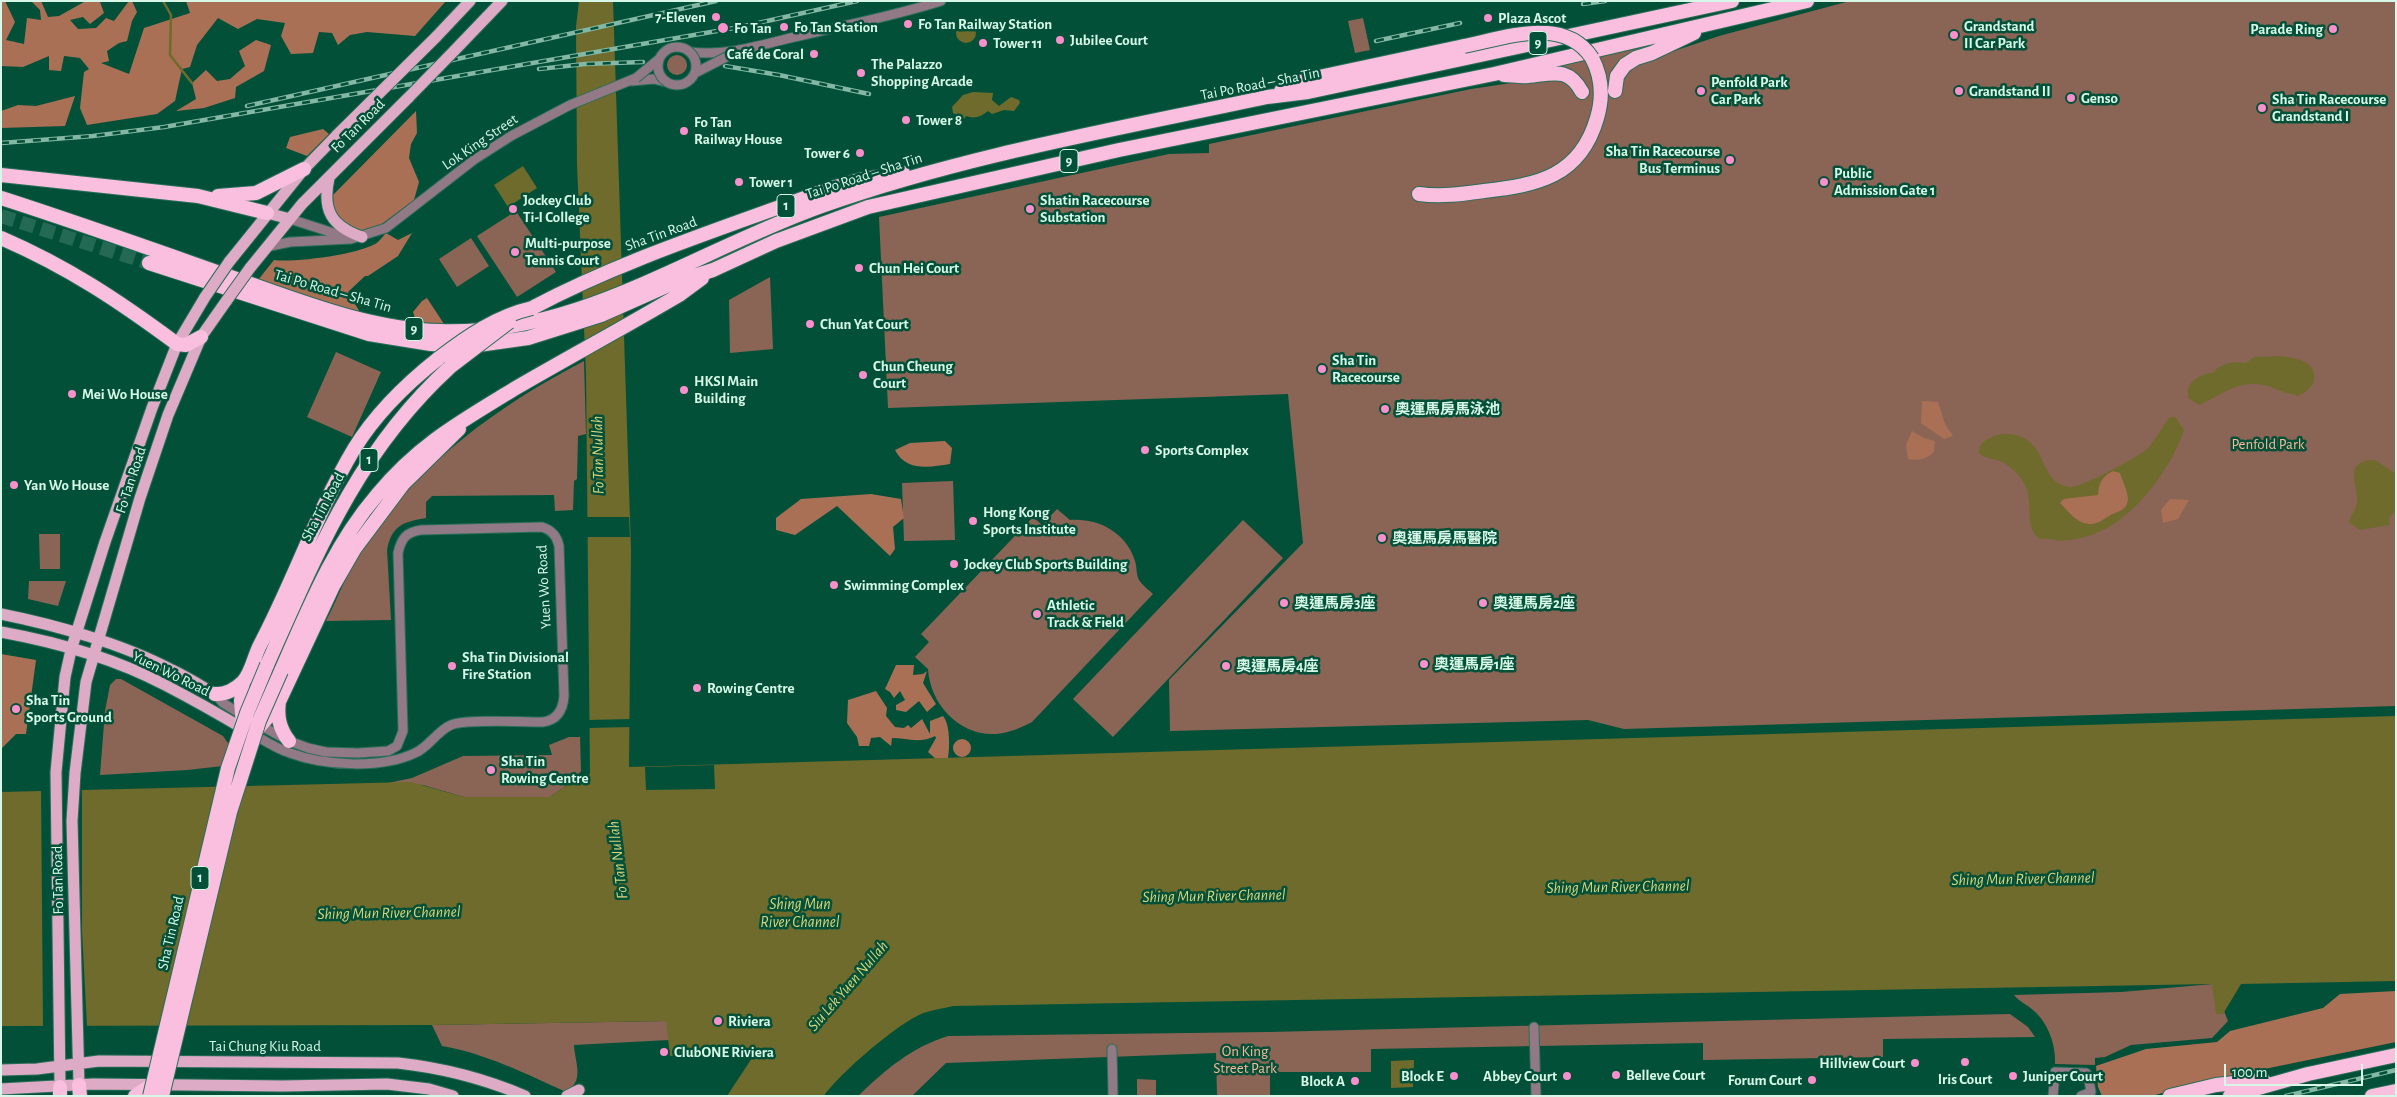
<!DOCTYPE html>
<meta charset="utf-8">
<style>
body{margin:0}
#map{position:relative;width:2397px;height:1097px;overflow:hidden;background:#035039;font-family:"Alegreya Sans",sans-serif}
canvas{display:block}
.frame{position:absolute;inset:0;border:2px solid #d7f8e8;pointer-events:none}
.scale{position:absolute;left:2224px;top:1064px;width:139px;height:22px;box-sizing:border-box;border:2px solid #d7f8e8;border-top:0;padding-left:6px;font-size:15px;line-height:18px;white-space:nowrap;color:#d7f8e8;-webkit-text-stroke:4px #035039;paint-order:stroke}
</style>
<div id="map">
<canvas width="2397" height="1097"></canvas>
<div class="frame"></div>
<div class="scale">100 m</div>
</div>
<script>
const ctx = document.querySelector('canvas').getContext('2d');
ctx.lineJoin = 'round';
function fillPath(path, color) { ctx.fillStyle = color; ctx.fill(path, 'evenodd'); }
function stroke(path, color, width, dash) { ctx.strokeStyle = color; ctx.lineWidth = width; ctx.lineCap = dash ? 'butt' : 'round'; ctx.setLineDash(dash || []); ctx.stroke(path); }
function write(font, color, halo, rows, align = 'center') {
  ctx.font = font + ' "Alegreya Sans","Noto Sans TC",sans-serif'; ctx.lineWidth = 5; ctx.setLineDash([]); ctx.textBaseline = 'middle'; ctx.strokeStyle = halo; ctx.fillStyle = color; for (const [text, x, y, turn = 0] of rows) {
    ctx.save(); ctx.translate(x, y); ctx.rotate((+turn || 0) * Math.PI / 180); ctx.textAlign = isNaN(turn) ? turn : align; if (halo) ctx.strokeText(text, 0, 0); ctx.fillText(text, 0, 0); ctx.restore();
  }
}
const green = new Path2D(`
 M1850,1h546v705l-772,23 -36,-9 -418,11 -1,-51 134,-137 -15,-149 -400,14 -9,-191 290,-63 40,-1v-9l262,-55 74,-11 -1,-9 105,-23 4,12 66,-22z
 M1363,18l7,32 -15,3 -7,-32z
 M667 65a10 10 0 1 1 20 0a10 10 0 1 1-20 0Z
 M516,211l40,61 -39,25 -40,-61z
 M471,238l18,28 -32,21 -18,-28z
 M770,277l3,72 -43,4 -1,-53z
 M336,352l45,20 -29,65 -45,-20z
 M584,361l2,73 -8,2 -1,43 -3,2 -1,29 -18,1 -1,-16 -122,1 -6,6v16c-23,4 -34,7 -39,32l4,70 -65,1c13,-25 23,-54 39,-77 54,-81 134,-139 219,-183z
 M953,481l2,59 -51,1 -2,-58z
 M1057,509l13,11c28,-2 56,12 65,41 2,6 1,13 4,19 3,5 10,10 14,14l-121,128c-12,6 -23,11 -36,12 -37,2 -66,-30 -68,-65l-13,-12 14,-15 -8,-8 112,-117 9,8z
 M1243,520l40,38 -170,179 -40,-38z
 M39,534h21v35h-20z
 M29,581h37l-8,25 -30,-7z
 M116,679h5l102,57 7,10 -7,20 -36,4 -87,5 5,-64 5,-26z
 M569,737h11l1,34 -6,8 -25,18h-86l-41,-12 -35,-2 24,-5 51,-22 89,-1 -3,-10z
 M2213,984l15,37 -16,17 -81,7 -26,12 -10,1v7l-40,-1c1,-20 -7,-41 -22,-54 -7,-6 -13,-8 -19,-15l107,-3z
 M2010,1014l18,13 7,10 -152,2v18l-180,3v-17l-332,6v23h-101v24h-53l-1,-43 -270,10 -34,33h-54c27,-26 54,-49 90,-60l321,-4z
 M667,1021l2,19 -95,5c1,19 11,35 -8,47 -39,-18 -82,-39 -124,-46l-10,-21z
 M1137,1079l19,1v16h-19z`);
const forest = new Path2D(`
 M1,1h4l10,21 -9,18 18,4 3,-26 14,2 -1,-10 -9,-9h10l7,16 11,-1 25,-14h16l4,11 -14,11 -7,-7 -13,3 8,9 18,-1 10,-10 8,3 15,-20h3l5,11 -5,9 -5,20 -8,2 -12,8 2,10 -8,2 28,11 15,-46 46,-15 -4,-12h260l-31,35 -48,-4 -17,3 -12,10 -6,-12 -13,-1 -6,21 -22,1 -10,-18 4,-13 -28,-4 -19,10 -20,-11 -21,27 -7,22 -8,2 -7,32 -18,13 -70,11 -7,-17 4,-36 5,-3 -9,-11 -16,-2 -3,15 -12,-1v-14l-26,11 -22,-1z
 M256,40l15,5 -7,26 -28,16 -1,11 -31,10 -28,3 20,-12 -4,-16 14,-13 11,11 13,-2 15,-13 -6,-15z
 M75,96l-10,30 -64,2v-17l17,-6 18,1z
 M416,111l1,22 -6,11 -2,14 10,24 -5,18 -35,26 -16,6c-20,-8 -30,-14 -30,-37z
 M323,129l6,5 -22,22 -21,-8 4,-11z
 M386,233l12,7 14,-7 -14,23 -30,20h-3l-17,16 13,22 -103,-34 16,-20c20,3 89,-6 104,-18 3,-3 6,-7 8,-9z
 M427,298l19,29 -29,-3 -4,-12 9,-11z
 M1922,401l16,1 7,22 8,12 -9,3 -23,-16z
 M1912,431l12,7 11,3 -1,11c-7,7 -16,9 -26,7l-2,-14z
 M945,441l7,7 -2,16c-20,3 -44,8 -55,-14l15,-7z
 M2113,471l7,1c2,8 8,19 8,27 -1,13 -11,12 -19,17 -7,4 -12,9 -21,8 -13,-2 -19,-12 -28,-21 6,-8 22,-9 31,-7 10,-9 9,-19 22,-25z
 M871,494l30,5 3,19 -11,9 2,22 -5,7 -53,-50 -42,29 -19,-5v-12l25,-19z
 M2170,499l19,1 -11,19 -15,4 -2,-13z
 M1,654l35,6 -10,74h-10l-15,15z
 M896,665h18l-1,10 10,-1 4,-3 -4,12 13,21 -9,8 -8,-11 -13,11 -10,-2v-5l9,-5 -5,-9 -6,7 -4,-6 -5,-3z
 M876,691l11,17 -1,8 9,11 9,1 4,-3 3,3 11,-9 8,15v-13l13,-5c7,8 7,31 5,42l-11,2 -9,-8 8,-14 -1,-2c-15,8 -29,2 -43,2l-1,8 -11,-9 -9,1 -2,8h-10l-2,-9 -10,-14 1,-23z
 M953 748a9 9 0 1 1 18 0a9 9 0 1 1-18 0Z
 M2396,991v51l-200,41 -44,13h-50l-4,-9 -2,-21 50,-17 71,-7 13,-11 93,-23 17,-14z`);
const water = new Path2D(`
 M579,1h34l18,548 -2,218 1767,-51v265l-155,3 -18,30h-7l-4,-30 -1259,22c-11,3 -24,4 -34,9 -24,11 -80,59 -95,81h-97l25,-38 -8,-4 -74,2 -4,-35 -234,4 -431,1v-234l410,-10 53,15h86l25,-18 15,-5 -4,-400 -9,-209 -1,-138z
 M956 33a10 10 0 1 1 20 0a10 10 0 1 1-20 0Z
 M973,92l20,1 -1,7 7,6 12,-9 8,3 1,3 -6,8 -10,-1 -12,4 -4,-3c-7,6 -14,8 -22,5l-2,3 -11,-6 -1,-6 11,-12z
 M523,166l14,22 -29,19 -14,-22z
 M2283,356c8,2 19,3 25,8 14,12 3,29 -12,32l-2,-2c-10,0 -20,-7 -30,-9 -27,-5 -42,10 -65,20l-11,-7c1,-3 -1,-6 0,-9 2,-9 17,-17 25,-16 7,-10 22,-12 33,-10l8,-6z
 M2170,417h5l9,13c-14,41 -54,96 -99,107 -8,2 -22,5 -30,3 -7,-1 -8,-3 -15,-1 -17,-11 -6,-38 -15,-54 -5,-10 -14,-19 -25,-24 -7,-3 -15,-2 -21,-8l1,-7c11,-15 37,-16 51,-3 16,15 13,41 39,44 9,2 70,-31 78,-39 8,-9 14,-21 22,-31zM2113,471l7,2c2,7 8,18 8,26 -1,13 -11,12 -19,17 -6,4 -12,9 -21,8 -13,-2 -19,-12 -28,-21l3,-4 35,-4c1,-12 3,-19 15,-24z
 M2371,460l6,1 19,13v36l-7,8 1,7 -30,5 -11,-8c2,-8 9,-14 8,-23 0,-17 -13,-36 14,-39z
 M1414,1060l-1,27 -22,1v-27z`);
const pier = new Path2D(`
 M585,517h44l1,20h-45z
 M632,719v8l-45,1v-8z
 M714,765l1,24 -69,1 -1,-23z
 M82,787v143l5,97h-44l-2,-239z`);
const stream = new Path2D(`
 M163,1l8,14 -1,40 22,28`);
const highwayTunnel = new Path2D(`
 M1,216l148,47`);
const minor = new Path2D(`
 M690,52c38,5 73,-8 109,-16 48,-11 95,-20 142,-35
 M632,81l22,-2 12,3
 M290,219l59,19
 M266,247l24,-5 61,-3 35,-11 89,-69 36,-23 59,-31 66,-27
 M215,694l8,9 21,13
 M253,734c12,7 24,15 37,19 35,13 91,16 125,0 14,-6 22,-22 36,-28 15,-6 72,-3 92,-3 14,-2 20,-12 21,-26l-5,-150c-2,-10 -7,-16 -17,-19l-121,3c-15,2 -20,9 -23,23l5,178 -6,15 -9,5 -30,2 -32,-1 -18,-4 -19,-7 -31,-17
 M1534,1027l2,69
 M1112,1049l1,47
 M2053,1096l2,-24 31,1 2,2 3,17 -10,4`);
const major = new Path2D(`
 M436,37l34,-36
 M454,51l48,-50
 M329,178c-7,32 2,48 33,59
 M267,213l23,6
 M229,262l75,-93 33,-34
 M250,268l52,-64 107,-107
 M1,614c55,11 122,30 171,56 15,7 29,16 43,24
 M1,632c55,10 115,27 164,53 29,15 57,31 84,47
 M1,1070l36,-1 62,-8 299,2c45,5 85,15 127,33
 M79,1085l-7,-264 3,-48 11,-91 54,-184 28,-83 33,-78 26,-37
 M60,1087l-4,-315 9,-95 6,-27 34,-108 47,-134 25,-64 28,-47
 M1,1089l92,-5 190,2 104,-2 42,5 24,7
 M567,1096l12,-6`);
const highway = new Path2D(`
 M1504,75c8,0 16,2 24,1 24,-2 40,-10 54,16
 M1281,91l24,-11 159,-34
 M1615,91l2,-15 8,-11 11,-7 16,-5 42,-20
 M1,175l197,21 69,17
 M1419,194c22,3 43,0 65,-3 53,-6 96,-14 113,-73 6,-20 5,-41 -5,-60
 M218,196l38,-3 48,-24
 M1,198c78,25 156,53 233,80 66,23 135,51 206,53 139,5 255,-80 382,-125 144,-51 296,-77 445,-109l41,-5 424,-91
 M1,238c67,29 118,63 176,106l9,1 15,-8
 M149,263l220,71 62,10 40,2 57,-8 73,-23 72,-32 40,-13 63,-29 92,-34 251,-57 375,-76 313,-73
 M532,308c94,-50 198,-82 297,-119l31,-9 43,-7
 M267,665c50,-112 90,-213 183,-298
 M281,671c27,-61 52,-125 96,-176 41,-50 83,-73 137,-106 55,-32 111,-62 165,-94l23,-17
 M215,694c10,1 21,-5 28,-12 9,-10 11,-26 17,-37 34,-64 57,-134 94,-196 22,-36 52,-65 85,-91
 M279,701c-2,15 0,27 10,40
 M243,726l-2,-25 2,-19
 M254,733l22,-25 57,-122 22,-38 48,-64 56,-55
 M79,1085l1,11
 M60,1087v9
 M135,1096l15,-10
 M2170,1096l46,-11 47,-5
 M2230,1096l78,-22 88,-19
 M2372,1096l24,-5`);
const rail = new Path2D(`
 M1583,4l22,-3
 M1376,41l84,-18
 M725,66l54,9 90,19
 M539,69l46,-5 58,-2
 M247,106l469,-105
 M1,143l92,-7 71,-9 576,-100 117,-26
 M2286,1096l110,-26`);
const minorBridge = new Path2D(`
 M658 66a19 19 0 1 1 38 0a19 19 0 1 1-38 0Z
 M695,73l43,-22
 M636,78l23,-19`);
const majorBridge = new Path2D(`
 M409,97l45,-46
 M337,135l99,-98
 M205,297l24,-35
 M227,300l23,-32`);
const highwayBridge = new Path2D(`
 M1464,46c41,-8 100,-31 128,12
 M439,358c29,-22 58,-42 93,-50
 M450,367l59,-45
 M150,1096l78,-328 19,-55 20,-48
 M162,1096l68,-284 29,-91 22,-50`);
const markers = [
 [716,17,5,"#f890cc"],
 [1488,18,5,"#f890cc"],
 [908,24,5,"#f890cc"],
 [784,27,5,"#f890cc"],
 [723,28,6,"#f890cc"],
 [2333,29,5,"#f890cc"],
 [1954,35,5,"#f890cc"],
 [1060,40,5,"#f890cc"],
 [983,43,5,"#f890cc"],
 [814,54,5,"#f890cc"],
 [861,73,5,"#f890cc"],
 [1701,91,5,"#f890cc"],
 [1959,91,5,"#f890cc"],
 [2071,98,5,"#f890cc"],
 [2262,108,5,"#f890cc"],
 [906,120,5,"#f890cc"],
 [684,131,5,"#f890cc"],
 [860,153,5,"#f890cc"],
 [1730,160,5,"#f890cc"],
 [739,182,5,"#f890cc"],
 [1824,182,5,"#f890cc"],
 [513,209,5,"#f890cc"],
 [1030,209,5,"#f890cc"],
 [515,252,5,"#f890cc"],
 [859,268,5,"#f890cc"],
 [810,324,5,"#f890cc"],
 [1322,369,5,"#f890cc"],
 [863,375,5,"#f890cc"],
 [684,390,5,"#f890cc"],
 [72,394,5,"#f890cc"],
 [1385,409,5,"#f890cc"],
 [1145,450,5,"#f890cc"],
 [14,485,5,"#f890cc"],
 [973,521,5,"#f890cc"],
 [1382,538,5,"#f890cc"],
 [954,564,5,"#f890cc"],
 [834,585,5,"#f890cc"],
 [1284,603,5,"#f890cc"],
 [1483,603,5,"#f890cc"],
 [1037,614,5,"#f890cc"],
 [1424,664,5,"#f890cc"],
 [452,666,5,"#f890cc"],
 [1226,666,5,"#f890cc"],
 [697,688,5,"#f890cc"],
 [16,709,5,"#f890cc"],
 [491,770,5,"#f890cc"],
 [718,1021,5,"#f890cc"],
 [664,1052,5,"#f890cc"],
 [1965,1062,5,"#f890cc"],
 [1915,1063,5,"#f890cc"],
 [1616,1075,5,"#f890cc"],
 [1454,1076,5,"#f890cc"],
 [1567,1076,5,"#f890cc"],
 [2013,1076,5,"#f890cc"],
 [1812,1080,5,"#f890cc"],
 [1355,1081,5,"#f890cc"]
];
const shields = [
 [1538,43,18],
 [1069,161,18],
 [786,206,18],
 [414,329,18],
 [369,460,18],
 [200,878,18]
];
const shieldNames = [
 ["9",1538,43],
 ["9",1069,161],
 ["1",786,206],
 ["9",414,329],
 ["1",369,460],
 ["1",200,878]
];
const poiNames = [
 ["7-Eleven",706,17,"right"],
 ["Plaza Ascot",1498,18],
 ["Fo Tan Railway Station",918,24],
 ["Grandstand",1964,26],
 ["II Car Park",1964,43],
 ["Fo Tan Station",794,27],
 ["Fo Tan",734,28],
 ["Parade Ring",2323,29,"right"],
 ["Jubilee Court",1070,40],
 ["Tower 11",993,43],
 ["Café de Coral",804,54,"right"],
 ["The Palazzo",871,64],
 ["Shopping Arcade",871,81],
 ["Penfold Park",1711,82],
 ["Car Park",1711,99],
 ["Grandstand II",1969,91],
 ["Genso",2081,98],
 ["Sha Tin Racecourse",2272,99],
 ["Grandstand I",2272,116],
 ["Tower 8",916,120],
 ["Fo Tan",694,122],
 ["Railway House",694,139],
 ["Sha Tin Racecourse",1720,151,"right"],
 ["Bus Terminus",1720,168,"right"],
 ["Tower 6",850,153,"right"],
 ["Public",1834,173],
 ["Admission Gate 1",1834,190],
 ["Tower 1",749,182],
 ["Jockey Club",523,200],
 ["Ti-I College",523,217],
 ["Shatin Racecourse",1040,200],
 ["Substation",1040,217],
 ["Multi-purpose",525,243],
 ["Tennis Court",525,260],
 ["Chun Hei Court",869,268],
 ["Chun Yat Court",820,324],
 ["Sha Tin",1332,360],
 ["Racecourse",1332,377],
 ["Chun Cheung",873,366],
 ["Court",873,383],
 ["HKSI Main",694,381],
 ["Building",694,398],
 ["Mei Wo House",82,394],
 ["奧運馬房馬泳池",1395,409],
 ["Sports Complex",1155,450],
 ["Yan Wo House",24,485],
 ["Hong Kong",983,512],
 ["Sports Institute",983,529],
 ["奧運馬房馬醫院",1392,538],
 ["Jockey Club Sports Building",964,564],
 ["Swimming Complex",844,585],
 ["奧運馬房3座",1294,603],
 ["奧運馬房2座",1493,603],
 ["Athletic",1047,605],
 ["Track & Field",1047,622],
 ["Sha Tin Divisional",462,657],
 ["Fire Station",462,674],
 ["奧運馬房1座",1434,664],
 ["奧運馬房4座",1236,666],
 ["Rowing Centre",707,688],
 ["Sha Tin",26,700],
 ["Sports Ground",26,717],
 ["Sha Tin",501,761],
 ["Rowing Centre",501,778],
 ["Riviera",728,1021],
 ["ClubONE Riviera",674,1052],
 ["Hillview Court",1905,1063,"right"],
 ["Belleve Court",1626,1075],
 ["Block E",1444,1076,"right"],
 ["Abbey Court",1557,1076,"right"],
 ["Juniper Court",2023,1076],
 ["Iris Court",1965,1079,"center"],
 ["Forum Court",1802,1080,"right"],
 ["Block A",1345,1081,"right"]
];
const streetNames = [
 ["Tai Po Road – Sha Tin",1260,84,-11],
 ["Fo Tan Road",358,126,-45],
 ["Lok King Street",480,142,-34],
 ["Tai Po Road – Sha Tin",864,176,-18],
 ["Sha Tin Road",661,234,-20],
 ["Tai Po Road – Sha Tin",333,291,16],
 ["Fo Tan Road",131,480,-72],
 ["Sha Tin Road",323,507,-62],
 ["Yuen Wo Road",544,587,-93],
 ["Yuen Wo Road",171,674,26],
 ["Fo Tan Road",58,880,-91],
 ["Sha Tin Road",171,933,-77],
 ["Tai Chung Kiu Road",265,1046]
];
const parkNames = [
 ["Penfold Park",2268,444],
 ["On King",1245,1051],
 ["Street Park",1245,1068]
];
const waterNames = [
 ["Fo Tan Nullah",598,455,-91],
 ["Fo Tan Nullah",618,860,-97],
 ["Shing Mun River Channel",2023,879,-1],
 ["Shing Mun River Channel",1618,887,-1],
 ["Shing Mun River Channel",1214,896,-1],
 ["Shing Mun",800,904],
 ["River Channel",800,922],
 ["Shing Mun River Channel",389,913,-1],
 ["Siu Lek Yuen Nullah",848,986,-49]
];
fillPath(green, '#8a6555');
fillPath(forest, '#aa7055');
fillPath(water, '#6f6b2c');
fillPath(pier, '#035039');
stroke(stream, '#6f6b2c', 2.5);
stroke(highwayTunnel, '#236953', 14, [14, 7]);
stroke(minor, '#296e58', 11);
stroke(major, '#296e58', 13);
stroke(highway, '#296e58', 16);
stroke(minor, '#917985', 9);
stroke(major, '#ddabc6', 11);
stroke(highway, '#fabfdf', 14);
stroke(rail, '#84b7a4', 4.5);
stroke(rail, '#035039', 2.5, [8]);
stroke(minorBridge, '#296e58', 11, []);
stroke(majorBridge, '#296e58', 13, []);
stroke(highwayBridge, '#296e58', 16, []);
stroke(minorBridge, '#917985', 9);
stroke(majorBridge, '#ddabc6', 11);
stroke(highwayBridge, '#fabfdf', 14);
for (const [x, y, r, color] of markers) { const dot = new Path2D(); dot.arc(x, y, r, 0, 2 * Math.PI); ctx.fillStyle = color; ctx.fill(dot); stroke(dot, '#035039', 2); }
for (const [x, y, w] of shields) { const box = new Path2D(); box.roundRect(x - w / 2, y - 11.5, w, 23, 4); ctx.fillStyle = '#035039'; ctx.fill(box); stroke(box, '#d7f8e8', 1); }
write('bold 14px', '#d7f8e8', null, shieldNames);
write('bold 15px', '#d7f8e8', '#035039', poiNames, 'left');
write('15px', '#d7f8e8', '#035039', streetNames);
write('15px', '#fcb797', '#035039', parkNames);
write('italic 16px', '#dbd57a', '#035039', waterNames);
</script>
